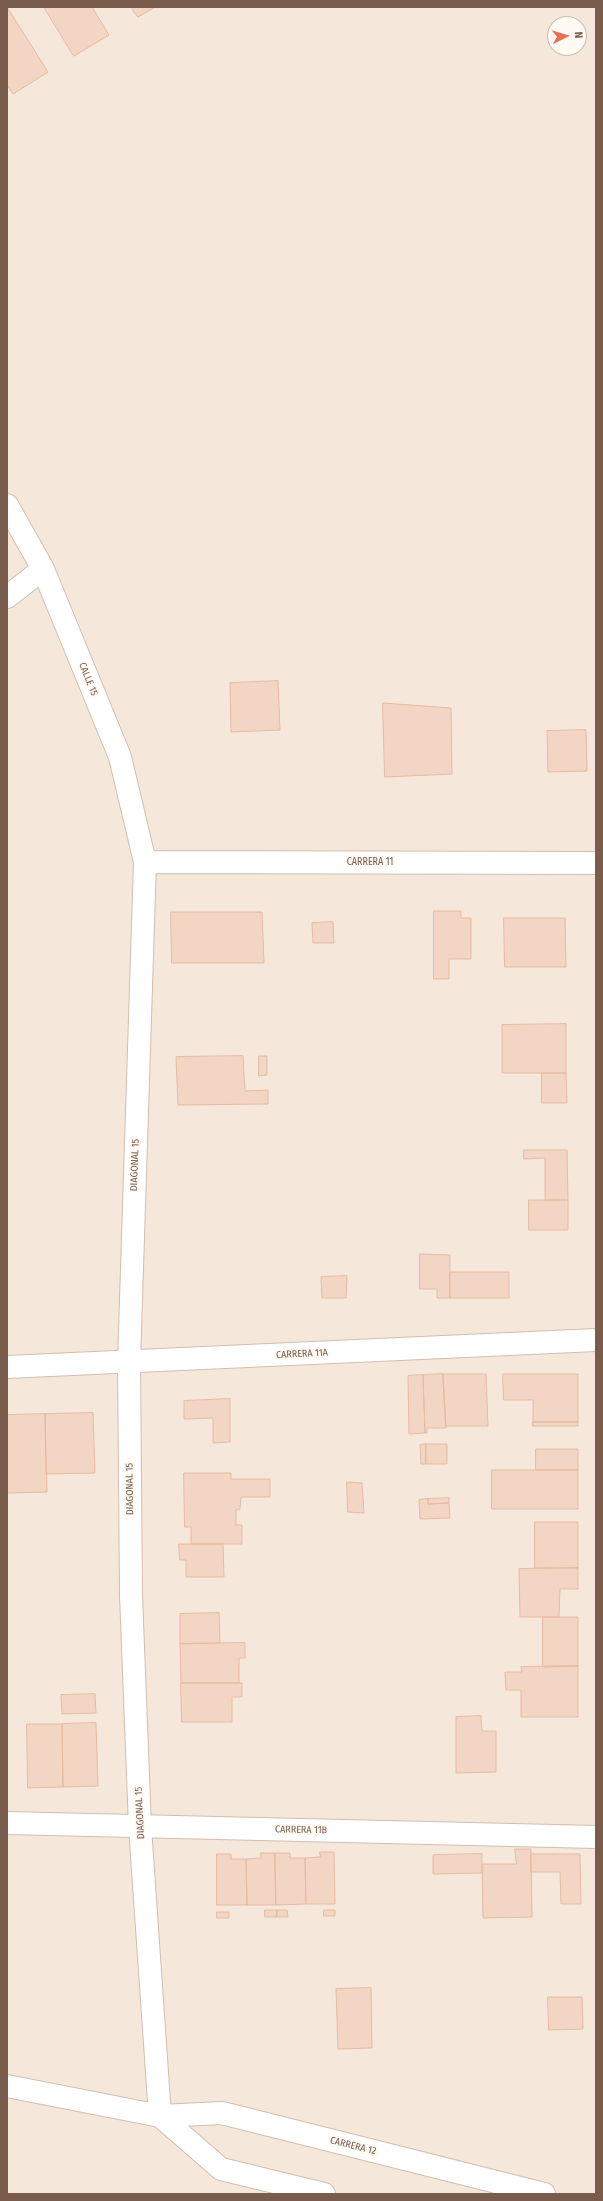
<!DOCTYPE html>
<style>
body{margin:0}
#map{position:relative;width:603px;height:2201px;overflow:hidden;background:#fdf6ec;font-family:"Fira Sans Condensed",sans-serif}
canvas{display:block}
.frame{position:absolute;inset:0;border:8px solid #7a5c4d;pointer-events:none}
.north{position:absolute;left:547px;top:16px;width:40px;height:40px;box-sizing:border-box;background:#fffaf3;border:1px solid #cabbb1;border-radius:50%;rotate:85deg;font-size:11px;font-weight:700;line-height:16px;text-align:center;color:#7a5c4d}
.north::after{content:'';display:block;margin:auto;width:14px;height:18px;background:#e76f51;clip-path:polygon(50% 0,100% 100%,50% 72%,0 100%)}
</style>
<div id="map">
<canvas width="603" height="2201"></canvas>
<div class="frame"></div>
<div class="north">N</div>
</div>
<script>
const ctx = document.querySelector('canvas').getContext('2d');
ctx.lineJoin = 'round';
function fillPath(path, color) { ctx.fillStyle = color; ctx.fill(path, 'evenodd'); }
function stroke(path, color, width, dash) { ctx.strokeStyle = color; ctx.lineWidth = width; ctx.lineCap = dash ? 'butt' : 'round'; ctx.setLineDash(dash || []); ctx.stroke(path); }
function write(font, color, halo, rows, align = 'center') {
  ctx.font = font + ' "Fira Sans Condensed",sans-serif'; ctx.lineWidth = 4; ctx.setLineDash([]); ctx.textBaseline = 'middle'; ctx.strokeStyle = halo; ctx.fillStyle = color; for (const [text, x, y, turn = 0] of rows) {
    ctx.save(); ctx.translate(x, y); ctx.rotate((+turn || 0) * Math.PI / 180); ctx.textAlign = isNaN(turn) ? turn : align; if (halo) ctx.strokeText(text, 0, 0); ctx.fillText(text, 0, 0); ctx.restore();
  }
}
const residential = new Path2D(`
 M7,7h589v2187h-589zM555,24h24v24h-24z`);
const building = new Path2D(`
 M7,7l41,65 -35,22 -6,-9z
 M44,7h48l17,28 -35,21z
 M131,7h24l-17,10z
 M278,681l2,49 -49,2 -1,-49z
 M383,703l68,5 1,66 -67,3z
 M586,730l1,41 -39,1 -1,-41z
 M434,911h27v7h10v41h-22v20h-15z
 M171,912h91l2,51h-92z
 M504,918h61l1,49h-61z
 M333,922l1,21h-21l-1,-20z
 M566,1024v49h-64v-48z
 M243,1056l2,35 23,-1v14l-90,1 -2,-48z
 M259,1056h8v19l-8,1z
 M542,1073h24l1,30h-25z
 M524,1150h43l1,50h-23v-42l-21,1z
 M529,1200h39v30h-39z
 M420,1254l30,1v43h-13v-9h-17z
 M450,1272h59v26h-59z
 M347,1276l-1,22h-24l-1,-21z
 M443,1374h43l2,52h-42z
 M443,1374l3,54h-19v5h-2l-2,-58z
 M503,1374h75v48h-45v-22h-29z
 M423,1375l2,58 -16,1 -1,-58z
 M230,1399v43l-17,1v-25l-29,1v-18z
 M93,1413l2,60 -49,1 -1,-60z
 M45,1414l2,78 -40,1v-78z
 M533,1422h45v4h-45z
 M426,1444v20h-5l-1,-19z
 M426,1444h21v20h-21z
 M536,1449h42v21h-42z
 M492,1470h86v39h-86z
 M184,1473h47v6h39v18h-29l-1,12 -4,1v15h6v19h-51v-17h-6z
 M347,1482l15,1 2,30 -16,-1z
 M449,1498v5l-21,1v-5z
 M428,1499v5l21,-1 1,15 -30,1 -1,-19z
 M535,1522h43v46h-43z
 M179,1544h44l1,33h-38v-17h-6z
 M578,1568v21h-18l-1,28h-39l-1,-48z
 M219,1613l1,30 -40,1v-30z
 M543,1617h35v49l-35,1z
 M245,1643v15h-6v25h-58l-1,-39z
 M578,1666v51h-57v-27h-15l-1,-18h17l-1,-5z
 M181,1683h61v14h-10v25h-50z
 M95,1694l1,19 -34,1 -1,-19z
 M481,1716l1,15h14v41l-40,1v-56z
 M96,1723l2,63 -35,1 -1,-63z
 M27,1724h35l1,63 -35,1z
 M515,1849h16l1,68 -49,1 -1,-54h34z
 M320,1852h14l1,52h-29l-1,-46 15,-1z
 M261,1853h14l1,52h-29l-1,-46 15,-1z
 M275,1853h15v5h15l1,46 -30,1z
 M217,1854h14v5h15l1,46h-30z
 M482,1854v19l-49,1v-19z
 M531,1854h49l1,50h-20l-1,-32h-29z
 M265,1910h12v7h-12z
 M277,1910h10l1,7h-11z
 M324,1910h11v6h-11z
 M217,1912h12v6h-12z
 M371,1988l1,60 -34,1 -2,-60z
 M548,1997h34l1,32 -34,1z`);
const minor = new Path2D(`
 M7,505l36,64 77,188 25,105 -16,500 2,233 9,232 20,289
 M7,597l36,-28
 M145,862l451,1
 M7,1367l589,-27
 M7,1823l589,14
 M7,2086l153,30 62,-3 322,81
 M160,2116l61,53 103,25`);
const streetNames = [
 ["CALLE 15",88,679,68],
 ["CARRERA 11",370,862],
 ["DIAGONAL 15",135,1165,-88],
 ["CARRERA 11A",302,1354,-3],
 ["DIAGONAL 15",130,1489,-91],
 ["DIAGONAL 15",140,1813,-93],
 ["CARRERA 11B",301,1830,1],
 ["CARRERA 12",353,2146,14]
];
fillPath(residential, '#f5e8da');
fillPath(building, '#f3d5c3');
stroke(building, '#e6bba3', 1);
stroke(minor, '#d1beb0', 24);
stroke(minor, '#fff', 22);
write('10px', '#7a5c4d', '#fffaf3', streetNames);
</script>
